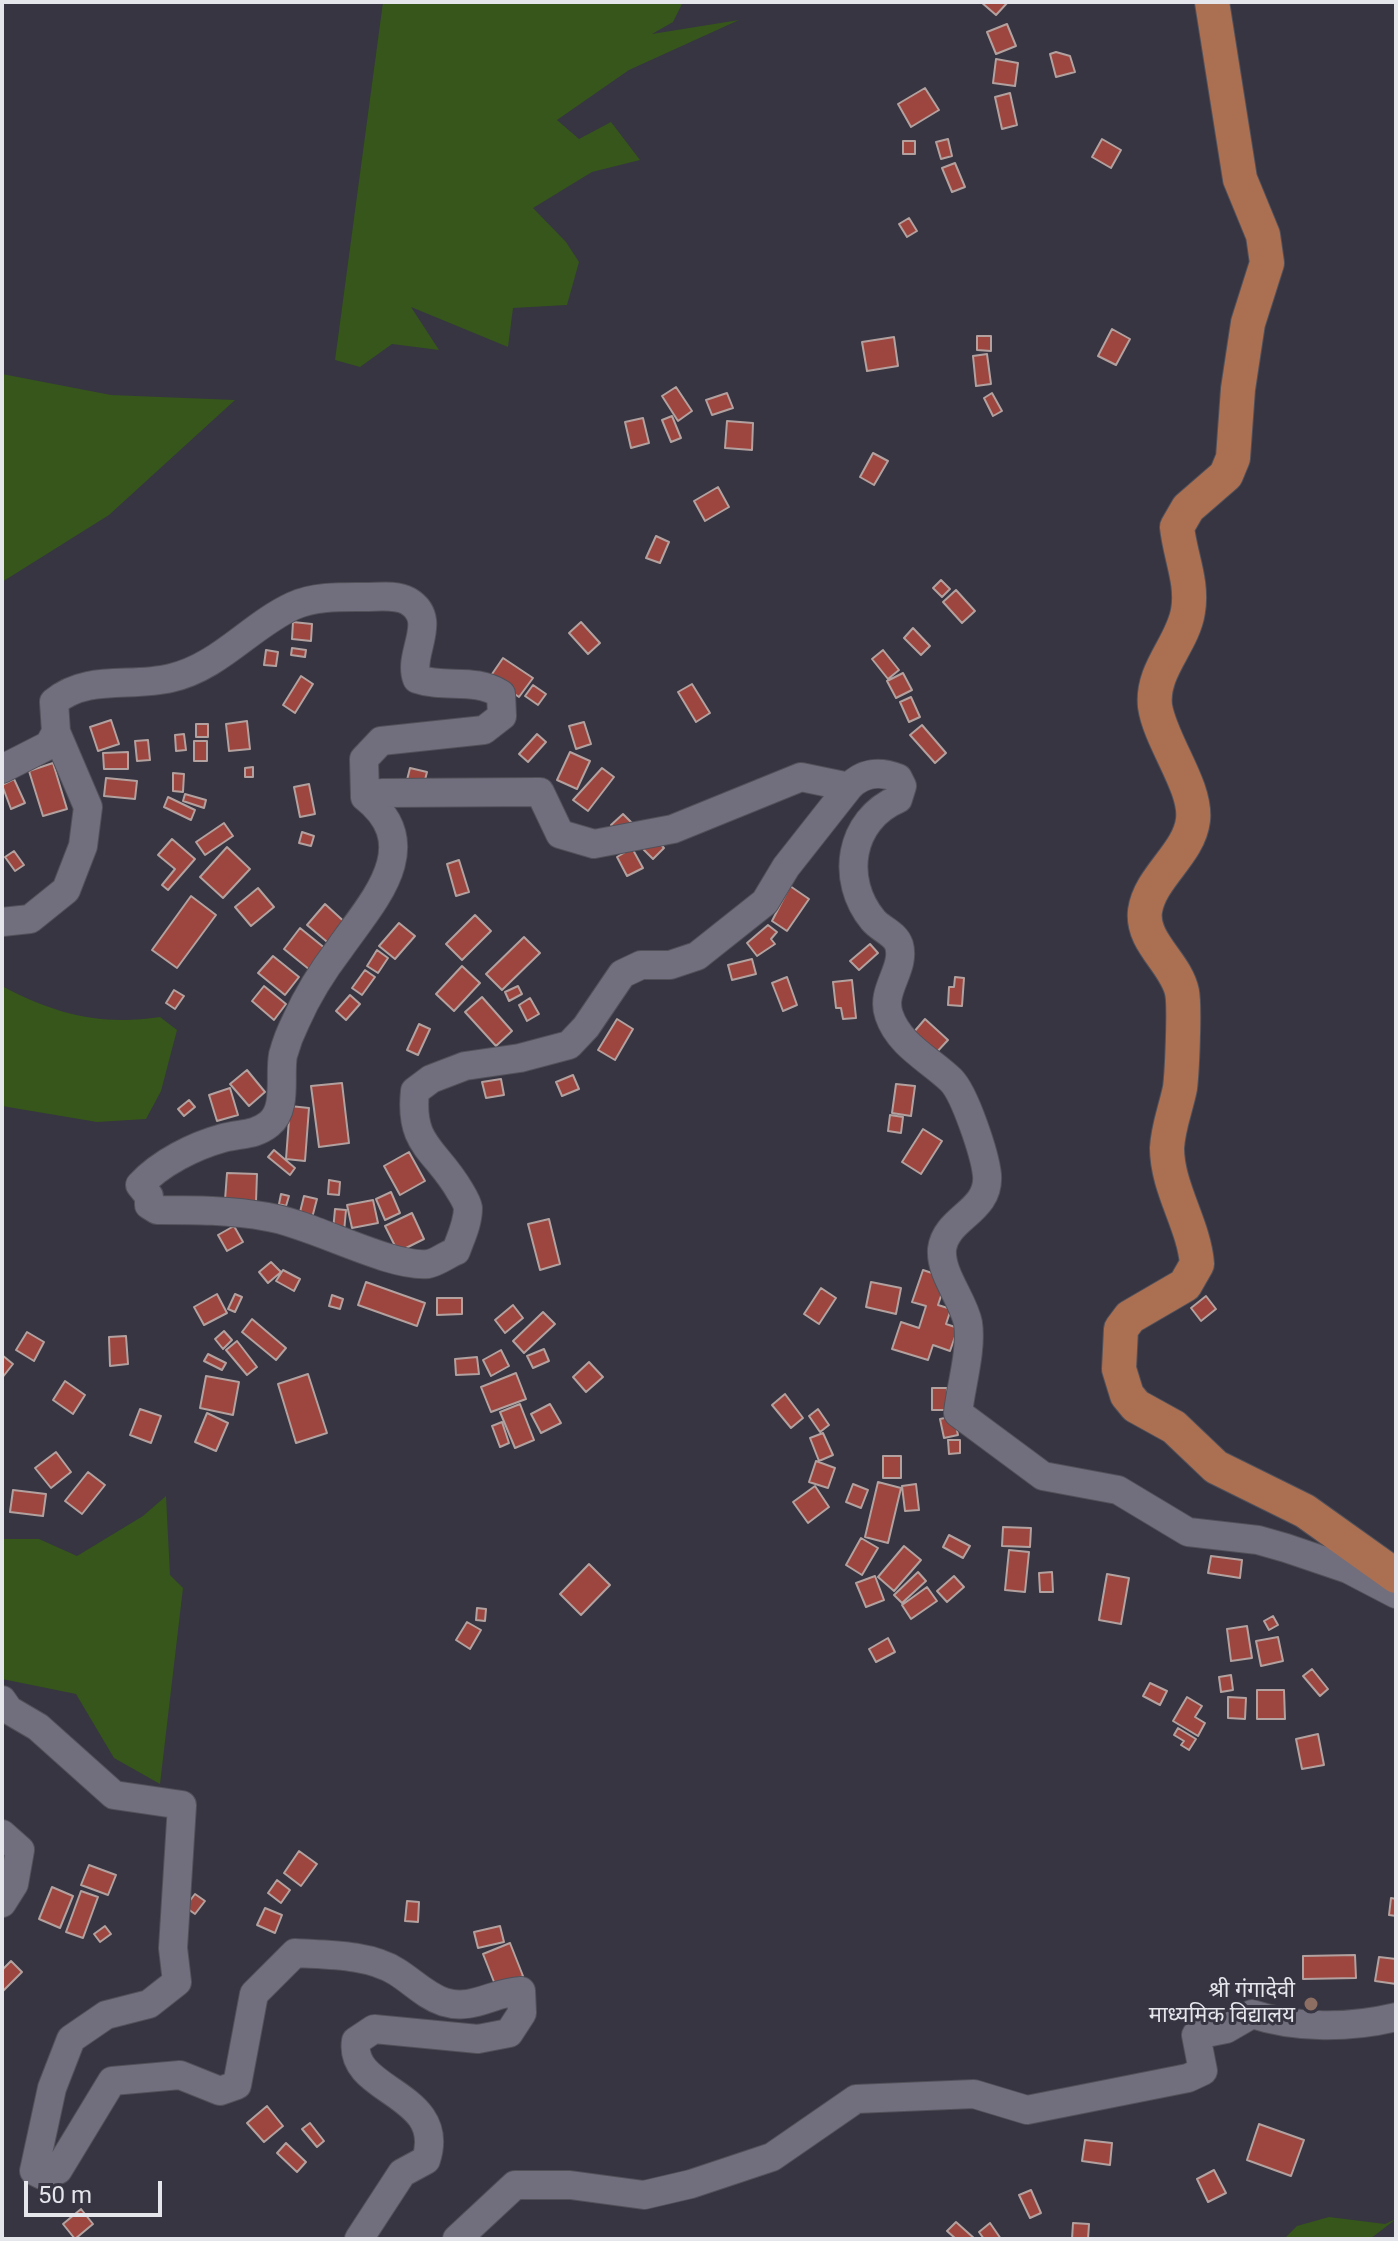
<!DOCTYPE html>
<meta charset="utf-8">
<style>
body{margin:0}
#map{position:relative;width:1398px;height:2241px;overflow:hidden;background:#363541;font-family:Roboto,sans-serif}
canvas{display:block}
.frame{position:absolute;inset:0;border:4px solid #e5e5ec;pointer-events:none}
.scale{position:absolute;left:24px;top:2181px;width:138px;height:36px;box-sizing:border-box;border:4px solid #e5e5ec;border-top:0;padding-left:10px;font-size:24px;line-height:28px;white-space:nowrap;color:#e5e5ec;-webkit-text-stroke:6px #363541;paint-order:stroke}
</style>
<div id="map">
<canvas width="1398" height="2241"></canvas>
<div class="frame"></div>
<div class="scale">50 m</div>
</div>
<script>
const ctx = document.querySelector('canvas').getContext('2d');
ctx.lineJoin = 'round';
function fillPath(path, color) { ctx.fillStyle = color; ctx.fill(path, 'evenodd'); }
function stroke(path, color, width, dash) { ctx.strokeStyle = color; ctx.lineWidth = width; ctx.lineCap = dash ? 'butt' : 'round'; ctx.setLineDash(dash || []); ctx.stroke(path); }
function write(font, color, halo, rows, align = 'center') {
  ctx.font = font + ' Roboto,"Noto Sans Devanagari",sans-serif'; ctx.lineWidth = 6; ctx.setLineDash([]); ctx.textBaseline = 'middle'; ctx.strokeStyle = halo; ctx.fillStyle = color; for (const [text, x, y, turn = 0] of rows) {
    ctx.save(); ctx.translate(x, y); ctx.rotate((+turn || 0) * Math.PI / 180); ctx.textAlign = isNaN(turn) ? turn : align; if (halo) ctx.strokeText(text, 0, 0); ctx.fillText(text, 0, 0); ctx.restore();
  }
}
const green = new Path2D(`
 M383,2h300l-10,20 -21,12 87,-14 -110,50 -72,50 22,19 32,-17 29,38 -48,12 -59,36 33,34 13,20 -12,43 -54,3 -5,39 -97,-40 28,43 -47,-6 -32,23 -25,-7z
 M2,374l109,21 124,5 -126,115 -107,67z
 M2,986c52,28 99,40 158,31l17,13 -16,61 -15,28 -49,3 -95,-16z
 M166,1496l4,79 13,13 -23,196 -46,-26 -38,-64 -74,-15v-140h37l38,17 66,-40z
 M1329,2217l56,7 11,-5 -26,20h-86l13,-13z`);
const building = new Path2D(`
 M981,2h27l-12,13z
 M1007,24l9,22 -20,8 -9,-22z
 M1056,52l14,4 5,16 -19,5 -6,-23z
 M996,59l22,4 -3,23 -22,-3z
 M925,88l14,22 -28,17 -13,-23z
 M1010,93l7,32 -15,4 -7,-32z
 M948,139l4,17 -11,3 -5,-17z
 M1102,139l19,11 -10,18 -19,-11z
 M903,141h12v13h-12z
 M955,163l10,24 -13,5 -10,-24z
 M909,218l8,13 -10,6 -8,-13z
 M1112,329l18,10 -14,26 -18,-9z
 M977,336h14v15l-14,-1z
 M894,337l4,29 -31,5 -5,-29z
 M987,354l4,30 -15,2 -3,-30z
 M676,387l16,24 -14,10 -16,-25z
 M727,393l6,15 -21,7 -6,-15z
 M992,393l10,18 -9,5 -9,-18z
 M672,416l9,22 -10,4 -9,-22z
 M643,418l6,25 -18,5 -6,-26z
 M727,421l26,2 -1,27 -27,-2z
 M873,453l15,8 -14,24 -14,-8z
 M718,487l11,20 -24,14 -11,-20z
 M656,536l13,6 -9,21 -14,-5z
 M941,580l9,9 -8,8 -9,-9z
 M956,590l19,21 -13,12 -19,-21z
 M293,622l19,2 -1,17 -19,-2z
 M581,622l19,21 -12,11 -19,-21z
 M913,628l17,18 -9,9 -17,-17z
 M292,648l14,2 -1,7 -14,-2z
 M266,650l12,2 -2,14 -12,-1z
 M883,650l16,20 -11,9 -16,-20z
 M503,658l30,20 -14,19 -29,-20z
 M903,673l9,17 -16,8 -9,-17z
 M301,676l12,8 -18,29 -12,-8z
 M692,684l18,29 -14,9 -18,-30z
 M533,685l13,9 -8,11 -13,-9z
 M911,697l9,20 -11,5 -9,-20z
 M111,720l8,24 -21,7 -8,-24z
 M247,721l3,28 -21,2 -3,-27z
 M584,722l7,22 -15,5 -7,-23z
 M196,724h12v13h-12z
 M922,725l24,28 -11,10 -25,-28z
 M184,734l2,16 -10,1 -1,-16z
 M537,734l9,8 -18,20 -9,-8z
 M148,740l2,20 -13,1 -2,-20z
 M194,741h13v20h-13z
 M128,752v17h-24l-1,-16z
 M570,752l20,9 -13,28 -20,-9z
 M53,763l14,46 -24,7 -14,-45z
 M253,767v10h-8v-9z
 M410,768l17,4 -4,16 -17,-4z
 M602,768l12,9 -26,34 -15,-11z
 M173,773l11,1 -1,18 -10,-1z
 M106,778l31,3 -2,18 -31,-3z
 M14,779l11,24 -14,6 -9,-24z
 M309,784l6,30 -15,3 -6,-30z
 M185,794l21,6 -2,8 -21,-7z
 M168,797l27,13 -4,10 -27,-13z
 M623,814l10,10 -12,12 -10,-11z
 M224,823l9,13 -28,19 -9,-13z
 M302,832l12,4 -3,10 -12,-3z
 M655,838l9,10 -11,11 -10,-10z
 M172,839l23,20 -27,31 -6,-5 13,-16 -17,-14z
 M227,847l23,22 -27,29 -23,-21z
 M632,848l11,20 -16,8 -10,-19z
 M14,851l10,14 -9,6 -10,-14z
 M459,860l10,32 -13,4 -9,-32z
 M790,886l19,13 -22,32 -15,-10z
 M258,888l16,19 -23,19 -16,-19z
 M191,896l25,19 -39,53 -25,-18z
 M325,904l24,22 -17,20 -25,-21z
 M475,915l16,16 -29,29 -16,-16z
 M399,923l16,13 -20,23 -16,-13z
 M768,925l9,7 -6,7 4,5 -18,12 -10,-13z
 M300,928l26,21 -16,21 -26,-21z
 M524,937l16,16 -38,37 -16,-16z
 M870,944l8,9 -19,17 -9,-9z
 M377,950l11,8 -10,15 -11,-7z
 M273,956l26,21 -14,18 -27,-22z
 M752,959l4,15 -24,6 -4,-15z
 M462,966l18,17 -26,28 -18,-17z
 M365,970l10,7 -13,18 -10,-7z
 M787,977l10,28 -14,6 -11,-28z
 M955,977l9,1 -2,28 -14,-1 1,-18h5z
 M852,980l4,38 -13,1 -2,-11h-5l-3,-26z
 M264,986l22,18 -12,16 -22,-19z
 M518,986l4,8 -13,7 -4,-9z
 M174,990l10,6 -9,13 -9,-6z
 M350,995l10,9 -14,16 -10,-9z
 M482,997l30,34 -16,15 -31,-34z
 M530,998l9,16 -12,7 -8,-16z
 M617,1019l16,10 -18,31 -17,-10z
 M925,1019l23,21 -13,14 -22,-21z
 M419,1024l11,5 -12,26 -11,-5z
 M247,1070l18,22 -16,14 -19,-22z
 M573,1075l6,14 -17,7 -6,-14z
 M501,1079l3,16 -18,3 -4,-16z
 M342,1083l7,60 -30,4 -8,-61z
 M896,1084l19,2 -4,30 -19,-3z
 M230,1088l8,27 -21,6 -8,-26z
 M189,1100l6,7 -11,9 -6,-7z
 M290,1106l19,2 -4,53 -19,-2z
 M890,1115l13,2 -2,16 -13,-2z
 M923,1129l19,12 -21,33 -19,-12z
 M274,1150l21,18 -5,7 -22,-18z
 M409,1152l16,29 -25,14 -16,-29z
 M227,1173l30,1 -1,28 -31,-2z
 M329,1180l11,2 -1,13 -11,-1z
 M391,1192l9,21 -15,7 -9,-21z
 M281,1194l8,2 -3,10 -7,-2z
 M304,1196l13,3 -5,19 -13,-2z
 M373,1200l5,23 -26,5 -5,-23z
 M335,1209l11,1 -2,22 -11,-1z
 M412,1213l12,26 -26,13 -13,-26z
 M549,1219l11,45 -20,6 -12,-46z
 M234,1226l9,16 -16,9 -9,-16z
 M271,1262l10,10 -13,11 -9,-11z
 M283,1270l17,9 -6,12 -18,-10z
 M923,1270l24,8 -9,27 13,4 -5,15 12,4 -8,23 -17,-6 -5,15 -36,-11 9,-27 18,6 7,-22 -14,-4z
 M366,1282l59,21 -8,23 -59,-21z
 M871,1282l30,6 -5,26 -30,-7z
 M821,1288l15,10 -17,26 -15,-10z
 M217,1294l10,19 -23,12 -10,-18z
 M235,1294l7,3 -7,15 -7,-3z
 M332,1295l11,4 -3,10 -11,-3z
 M1206,1296l10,13 -15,12 -10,-13z
 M437,1298h25v16l-25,1z
 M513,1305l10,13 -18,15 -10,-13z
 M543,1312l12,12 -31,29 -11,-12z
 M252,1319l34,29 -10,12 -34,-28z
 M224,1331l8,9 -9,9 -8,-10z
 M27,1332l17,10 -10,19 -18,-11z
 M126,1336l2,28 -18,2 -1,-29z
 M237,1341l20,26 -10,8 -21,-25z
 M544,1349l5,12 -16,7 -6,-12z
 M501,1350l8,16 -18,10 -8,-16z
 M208,1354l18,9 -4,7 -18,-9z
 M2,1355l11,9 -11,14z
 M477,1357l2,17 -23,1 -1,-16z
 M589,1362l14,15 -17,15 -13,-15z
 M516,1373l10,26 -35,13 -10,-25z
 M308,1374l19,59 -31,10 -18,-59z
 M206,1376l33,6 -6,33 -33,-7z
 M65,1381l20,14 -12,19 -20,-14z
 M932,1388h15v22h-15z
 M785,1394l18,24 -12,10 -19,-23z
 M520,1404l14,36 -19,8 -15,-36z
 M550,1404l11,19 -20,10 -10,-19z
 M140,1409l21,7 -10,27 -21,-8z
 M818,1409l11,16 -9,7 -11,-16z
 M207,1413l21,10 -12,28 -21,-9z
 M954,1416l4,19 -14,3 -4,-19z
 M502,1422l7,21 -9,4 -8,-21z
 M823,1433l10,22 -14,6 -9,-23z
 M948,1440h12v13l-11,1z
 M56,1452l15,20 -20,16 -16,-20z
 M883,1456h18v22h-18z
 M816,1461l19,7 -7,20 -19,-6z
 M88,1472l17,13 -23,29 -17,-13z
 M878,1482l23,6 -13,55 -23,-6z
 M853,1484l15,6 -7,18 -15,-6z
 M916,1484l3,26 -14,1 -3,-25z
 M815,1486l14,21 -21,16 -15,-21z
 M13,1490l33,4 -3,22 -33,-4z
 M1003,1527l28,1 -1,19 -28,-1z
 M949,1535l21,11 -7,12 -20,-11z
 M861,1538l17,10 -16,27 -16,-10z
 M904,1546l17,14 -27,31 -16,-14z
 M1009,1550l20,2 -4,40 -20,-2z
 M1211,1556l31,4 -2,18 -32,-5z
 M589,1564l21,21 -29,30 -21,-21z
 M918,1572l8,9 -24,22 -8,-8z
 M1052,1572l1,20h-13l-1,-19z
 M1107,1574l22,4 -8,46 -22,-4z
 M875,1576l9,24 -18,7 -10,-24z
 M954,1576l10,11 -17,15 -10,-11z
 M927,1587l10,14 -26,18 -9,-14z
 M477,1608l9,1 -1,12 -9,-1z
 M1273,1616l5,9 -9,5 -5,-9z
 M467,1622l14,8 -11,19 -14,-9z
 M1247,1626l5,32 -21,3 -4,-32z
 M1278,1637l5,24 -22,5 -5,-25z
 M888,1638l7,14 -19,10 -7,-13z
 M1312,1669l16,20 -8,7 -17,-20z
 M1231,1675l2,15 -12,2 -2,-15z
 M1150,1683l17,8 -7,14 -17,-9z
 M1257,1690h27l1,29h-28z
 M1187,1697l15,9 -7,11 10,6 -7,13 -25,-15z
 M1228,1697l18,1 -1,21 -17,-1z
 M1178,1728l18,11 -7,11 -8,-5 3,-4 -10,-6z
 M1318,1734l6,31 -22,4 -6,-30z
 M299,1851l18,13 -16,22 -17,-13z
 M89,1865l27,10 -8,20 -27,-10z
 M277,1880l13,10 -9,13 -13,-10z
 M52,1887l21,9 -13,32 -21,-9z
 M81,1891l17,6 -15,41 -17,-6z
 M195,1894l10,7 -10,13 -10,-7z
 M1391,1898l5,1v17l-7,-1z
 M407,1901l12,1 -1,20 -13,-1z
 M265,1908l17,7 -7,18 -18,-8z
 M105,1926l6,8 -11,8 -6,-8z
 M500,1926l4,16 -26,6 -4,-16z
 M510,1943l13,33 -27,11 -13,-33z
 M1355,1955l1,23 -53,1v-23z
 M1379,1957l17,2v25l-21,-3z
 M11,1961l11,11 -19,19 -1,-21z
 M267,2106l16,20 -19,16 -17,-19z
 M310,2123l14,18 -7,6 -15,-18z
 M1259,2124l45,16 -13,36 -44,-16z
 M1085,2140l27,3 -2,22 -28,-4z
 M286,2143l20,19 -9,10 -20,-19z
 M1214,2170l12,23 -18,9 -11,-23z
 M1031,2190l10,23 -11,5 -11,-23z
 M81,2209l12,15 -18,15 -12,-15z
 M956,2222l19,17h-19l-9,-8z
 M990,2223l11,16h-17l-5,-7z
 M1073,2223l16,1 -1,15h-16z`);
const minor = new Path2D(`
 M2,769l47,-24 7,-13
 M365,797c62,49 7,105 -25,151 -16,21 -33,48 -44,73 -5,10 -10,23 -13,34 -4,21 5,54 -14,69 -15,12 -28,9 -46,14 -29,8 -63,25 -83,47l9,11v9l8,5c37,0 74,0 111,7 44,7 122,51 160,47 8,-1 20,-10 28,-13 5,-14 12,-28 12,-43 -1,-6 -5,-12 -8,-17 -24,-42 -51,-45 -45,-100l16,-12 34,-13 55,-8 49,-13 17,-18 36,-53 19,-9h29l27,-9 68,-54 21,-35 63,-80
 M2,922l28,-3 36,-29 17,-44 5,-39 -32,-75 -2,-30c33,-28 77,-14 117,-24 48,-11 79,-52 122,-72 22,-10 49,-9 72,-9 14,0 30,-3 43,4 32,19 -1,53 9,78 29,10 57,-2 84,15l1,22 -18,14 -103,11 -17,18 1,38 17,-4 158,-1 20,42 34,10 79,-15 128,-52 48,10c14,-15 31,-16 49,-9l4,8 -4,13c-49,21 -58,81 -25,121 7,9 22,13 26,25 7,24 -19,45 -10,70 10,30 40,44 62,65 14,14 34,75 36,95 3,37 -41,42 -45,74 -2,25 21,50 26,74 4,27 -7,62 -10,90l85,63 75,14 70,42 70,8 28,8 62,21 48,25
 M2,1700l7,10 29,17 76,68 68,10 -9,143 4,34 -28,22 -43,11 -35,24 -19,49 -18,83 8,4 16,-5 54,-89 68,-6 40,16 17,-6 17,-91 41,-41c32,2 74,1 102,19 16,10 29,24 47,30 29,9 49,-10 77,-11l1,22 -13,20 -31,6 -104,-10 -18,12c-8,52 92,51 70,119l-24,13 -43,66
 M2,1834l18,16 -6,34 -12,19
 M457,2239l58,-54h55l74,10 47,-11 81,-27 84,-58 118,-5 53,16 161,-32 15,-7 -7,-36 30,-6 26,-15c45,15 98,14 144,3`);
const major = new Path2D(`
 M1212,2l28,177 23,56 4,28 -19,60 -10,66 -5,69 -7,17 -38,33 -11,19c3,29 16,55 11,84 -5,33 -37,59 -33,95 5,35 42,81 38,114 -4,34 -43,57 -48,91 -4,31 31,52 37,81 3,15 0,80 -2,96 -4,20 -12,39 -13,60 0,40 27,77 30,116l-12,21 -55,32 -9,12 -2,40 8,26 9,11 38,21 42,40 89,44 91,65`);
const markers = [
 [1311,2004,8,"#8d6e63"]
];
const poiNames = [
 ["श्री गंगादेवी",1295,1991],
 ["माध्यमिक विद्यालय",1295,2016]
];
fillPath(green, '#36561b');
fillPath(building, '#9d4640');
stroke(building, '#b2a19f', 2);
stroke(minor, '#52515a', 30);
stroke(major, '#52515a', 36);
stroke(minor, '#716f7d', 28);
stroke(major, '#ab6f52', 34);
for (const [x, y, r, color] of markers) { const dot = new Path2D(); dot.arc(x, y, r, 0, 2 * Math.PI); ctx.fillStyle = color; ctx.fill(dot); stroke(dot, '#363541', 3); }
write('22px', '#e5e5ec', '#363541', poiNames, 'right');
</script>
